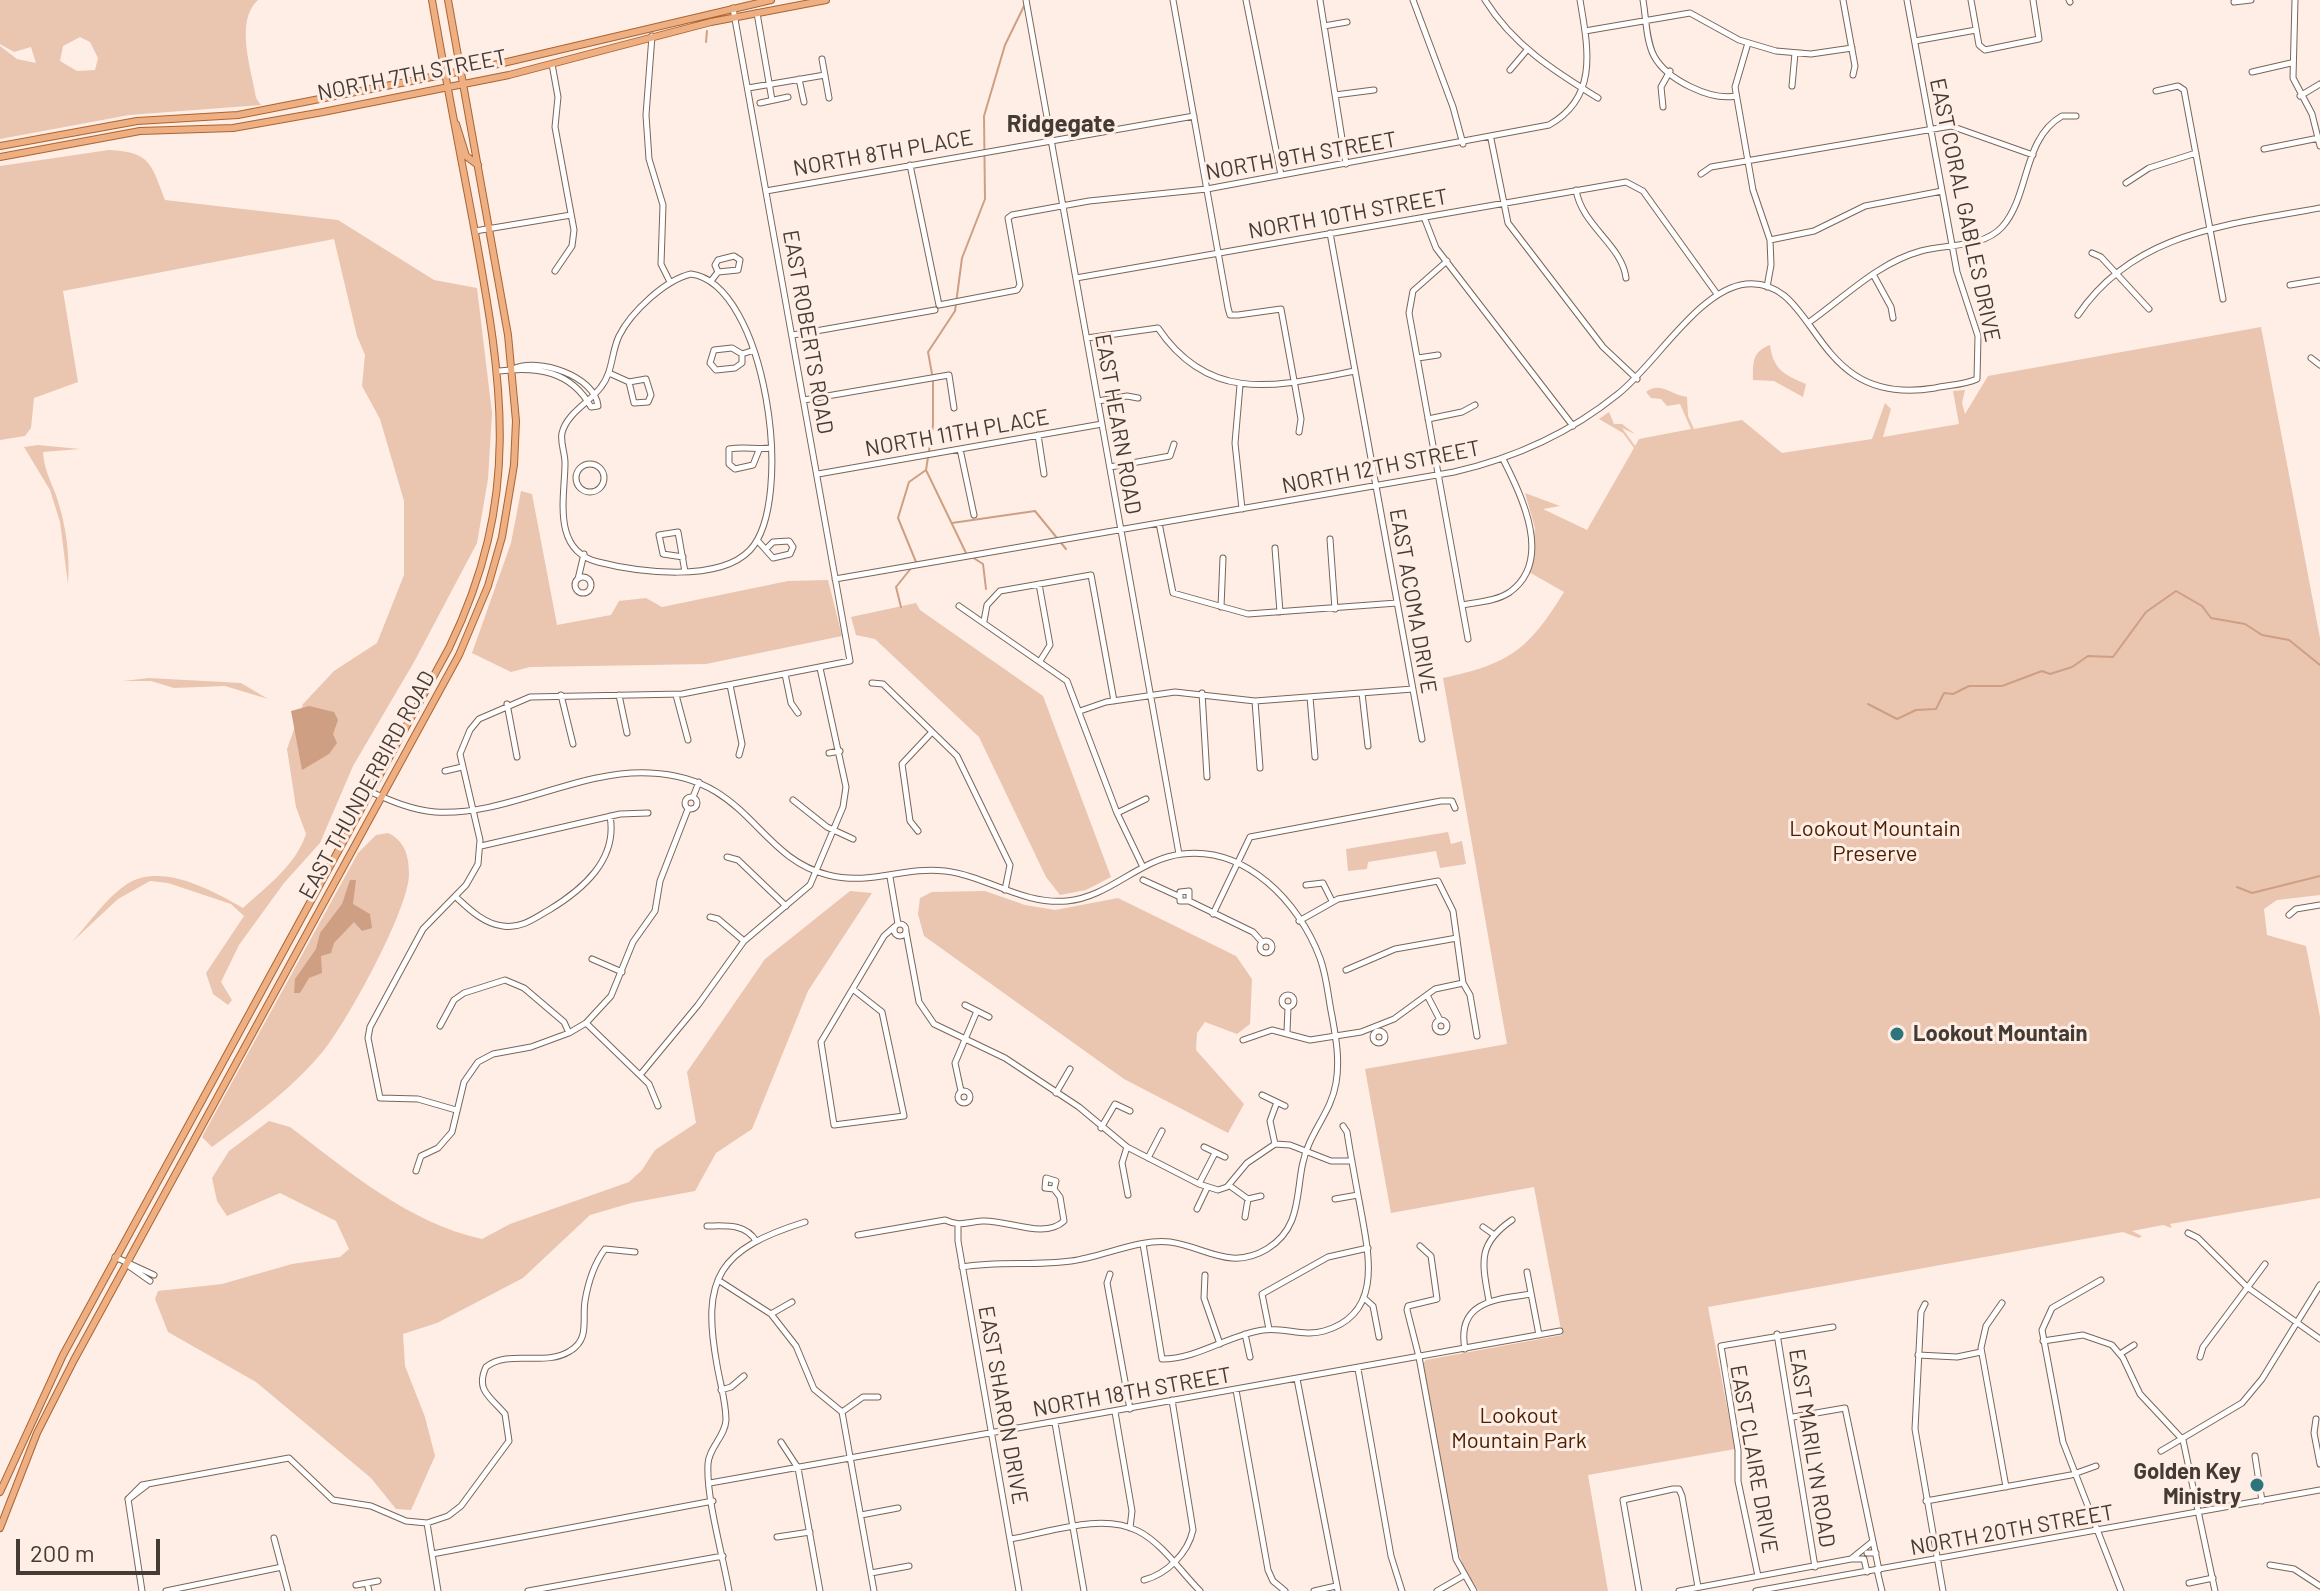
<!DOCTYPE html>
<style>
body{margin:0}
#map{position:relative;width:2320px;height:1591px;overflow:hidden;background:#feeee5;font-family:Barlow,sans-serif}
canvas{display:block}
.scale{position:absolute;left:16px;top:1539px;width:144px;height:36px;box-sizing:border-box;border:4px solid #453b35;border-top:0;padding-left:10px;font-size:24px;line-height:28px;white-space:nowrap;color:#453b35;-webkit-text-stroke:6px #feeee5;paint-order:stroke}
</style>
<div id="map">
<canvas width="2320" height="1591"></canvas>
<div class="scale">200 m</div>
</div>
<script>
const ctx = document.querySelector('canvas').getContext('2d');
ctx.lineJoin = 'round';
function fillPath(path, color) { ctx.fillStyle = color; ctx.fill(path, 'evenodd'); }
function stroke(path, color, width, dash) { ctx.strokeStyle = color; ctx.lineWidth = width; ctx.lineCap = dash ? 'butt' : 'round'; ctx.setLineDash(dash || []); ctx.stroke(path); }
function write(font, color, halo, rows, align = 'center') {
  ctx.font = font + ' Barlow,sans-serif'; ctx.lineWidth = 6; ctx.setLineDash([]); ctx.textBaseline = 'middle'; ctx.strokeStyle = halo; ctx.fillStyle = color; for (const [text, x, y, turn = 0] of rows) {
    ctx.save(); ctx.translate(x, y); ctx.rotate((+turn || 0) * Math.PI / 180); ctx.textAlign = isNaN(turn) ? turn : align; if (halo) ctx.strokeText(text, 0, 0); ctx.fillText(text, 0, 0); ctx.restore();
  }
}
const green = new Path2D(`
 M0,0h258c-24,21 -6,71 -2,98l5,7 -132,10 -129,24v-93l17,13 19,4 -5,-16 -17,5 -14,-8zM80,37l10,5 8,16 -3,12 -18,1 -17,-10 3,-15z
 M109,150c42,2 42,14 56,50l173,20 96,60 43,8 15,125 -4,66 -11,64 -63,119 -61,104 -33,77 -36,40 -45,62 -18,37 11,18 -4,5 -15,-11 -7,-21 38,-57 -13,-12 -63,-21 -18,-2 -32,18 -46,43c17,-19 34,-44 55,-58 35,-22 86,7 116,24 23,-21 53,-43 63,-74l-10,-27 -9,-58 16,-45 31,-33 43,-28 27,-68v-74l-24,-82 -18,-33 3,-31 -8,-19 -23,-97 -271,52 15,91 -44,16 -3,30 -6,8 -25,4v-274z
 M2261,327l59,311v257l-43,5 -13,9 3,26 39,11 14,71v181l-150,26 2,4 -9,-3 -31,6 10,5 -3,2 -16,-6 -415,75 27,142 -147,26 20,116h-129l-15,-22 -8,-25 -33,-181 3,-3 136,-25 -28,-148 -143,26 -26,-144 142,-25 -64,-366c67,-14 86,-29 121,-86l-35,-20 6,-44 -10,-35 35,13 -17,3 44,21 47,-82 -11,-15 -24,-14 10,-7 5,12h8l13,10 -13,-6 13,18 4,-7 52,-10 -11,-25 -13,2 -6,-7 -10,-1 -5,-6c14,-11 25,3 41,5l1,19 6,13 48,-9 40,33 90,-14 13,-36 6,6 -8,28 76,-13 -6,-33 12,-1 -3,13 3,11 23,-38z
 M1770,345c3,24 14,30 36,39l-3,13 -29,-16 -21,-1c0,-18 -1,-28 17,-35z
 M38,445l42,4 -37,3c1,16 7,28 13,43 10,30 14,58 12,89l-8,-62 -10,-32 -26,-43z
 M521,491l11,3 25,131 54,-10 8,-14 27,-3 16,9 126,-26 40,-1 14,56 -136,28 -176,3 -19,5 -39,-19 39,-110z
 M916,603l4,7 123,86 68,181 -25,13 -26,5 -14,-18 -67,-140 -104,-98 -19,-4 -5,-18z
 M149,678l92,5 27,16 -43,-13 -51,2 -23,-7h-28z
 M1448,832l3,12 11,-3 4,23 -26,4 -4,-17 -68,11 -1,7 -19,2 -2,-22z
 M388,833c17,8 21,23 21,41 0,35 -62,148 -85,176 -32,39 -72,68 -112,97l-10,-10 156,-284 18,-18z
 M850,891l22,2 -64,98 -56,138 -36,24 -21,38 -64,12 -41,12 -67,63 -86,45 -34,11 2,32 20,51 10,39 -24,54 -15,-1 -25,-31 -115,-96 -88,-50 -13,-33 3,-8 64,-7 70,-20 48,-7 9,-8 -13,-28 -56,-28 -53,23 -10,-15 -5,-23 17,-27 40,-30 21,6c58,44 119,96 192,112l28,-15 119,-42 13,-12 13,-20 41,-27 -9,-51 78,-113z
 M985,891l40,14 30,5 63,-12 118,58 16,23 -2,45 -13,10 -32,-12 -8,11 -1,17 48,54 -16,29 -104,-54 -200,-143 -6,-22 2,-16 12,-6z`);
const water = new Path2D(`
 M309,706l25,6 4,8 -5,14 4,9 -8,11 -27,16 -11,-59z
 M350,880h6l-3,24 17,10 2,14 -10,3 -8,-9 -20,21 -3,10 -10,3 1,17 -13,5 -9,15h-6l1,-14 21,-30 4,-16 22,-29z`);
const stream = new Path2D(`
 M706,42l1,-11
 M932,374l-4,-22 27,-41 7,-53 23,-59 -1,-83 21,-71 20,-41
 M926,470l40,83
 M952,523l83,-12 31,38
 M972,557l11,7 3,25
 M916,562l-18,-44 11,-36 17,-12 7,-45v-44
 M901,607l-5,-20 16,-20
 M1868,704l29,15 19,-9 20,-1 8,-16 9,1 16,-8h33l40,-15 8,3 22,-7 16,-11 25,1 33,-45 30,-21 26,15 9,12 34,6 17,11 27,5 31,25
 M2237,887l15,6 68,-17`);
const minor = new Path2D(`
 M1026,0l153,854
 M1173,0l55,308 2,7h8l43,-6 20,110 -2,13
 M1246,0l35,175
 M1320,0l26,164
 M1413,0l40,107 10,37
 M1485,0c28,45 69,71 113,98
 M1643,0c3,17 3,41 11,56 13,24 57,45 82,40
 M1843,0l12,66 -2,9
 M1971,0l8,45 6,5 54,-11 -6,-39
 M2069,0l1,2
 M2295,0l-2,78 19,36 8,32
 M2234,2l17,-2
 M757,13l15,87
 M1324,26l23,-4
 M1585,31l105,-18 49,27 37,11 35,3 41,-6
 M652,36l-6,79 3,44 14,46 -2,59 9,18
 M1915,41l61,-11
 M1748,43l-13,44 18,103 17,50 1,25 -4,22
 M822,59l7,39
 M552,64l6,33 -3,30 19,103 -2,16 -17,25
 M1510,70l17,-20
 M2252,72l39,-9
 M799,79l5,23
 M1792,86l3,-33
 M748,88l77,-13
 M2156,91l22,-5 6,4 39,209
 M1335,95l39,-5
 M2300,96l20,-12
 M760,103l28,-6
 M1663,107l-2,-20 9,-16
 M1491,139l17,84 95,124 34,32
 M2264,149l55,-11
 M910,165l29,140 78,-15 3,-5 -12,-67 4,-3 77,-14 118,-12 342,-64c50,-28 39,-77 31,-125
 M1701,174l10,-7 240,-41 82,29
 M2126,183l23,-15 47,-15
 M1576,190c6,36 46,55 50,88
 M766,191l428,-75
 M1424,217l12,31 137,178
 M475,231l96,-16
 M1330,233l92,506
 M1770,240l44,-9 51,-25 77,-15
 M2092,253l9,4 48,52
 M1447,261l-34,30 -4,22 59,326
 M691,274c75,10 105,227 59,276 -31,33 -113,22 -152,12 -47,-12 -33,-66 -33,-99 0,-11 -5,-20 -3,-30 5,-20 27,-30 39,-46 12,-15 10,-34 18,-51 12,-24 46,-56 72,-62z
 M1874,276l17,31 2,11
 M1076,278l550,-96 17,9 74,103
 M711,281l7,-9 20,-2 2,-10 -6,-4 -16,4 -3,5 3,7
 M2290,285l30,-5
 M2078,315c57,-84 151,-90 242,-107
 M1808,323c36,-25 69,-60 113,-72 25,-7 62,-3 81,-24 28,-31 20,-88 60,-111h14
 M793,335l142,-25
 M1087,338l71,-10c52,77 120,58 197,43
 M742,354v9l-7,5 -19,2 -6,-7 4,-13 18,-2 10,6 12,-4
 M1418,358l20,-3
 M2311,358l9,7
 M499,371c38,-5 72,0 92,36l7,-1c-3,-30 -60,-49 -85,-37
 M609,373l20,9 17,-3 5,16 -3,7 -14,1 -5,-21
 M1240,385l-5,58 7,66
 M804,400l145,-25 5,33
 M1098,401l29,-5 11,2
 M1428,419l34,-7 13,-7
 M1038,435l6,39
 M960,449l14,66
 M759,450l-6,15 -18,4 -6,-5v-15c16,-3 27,1 42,-1
 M576 478a14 14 0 1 1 28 0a14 14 0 1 1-28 0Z
 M1110,467l60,-11 4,-12
 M818,474l284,-50
 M1159,523l14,70 75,21 149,-11
 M1330,539l5,70
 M757,540l16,18 17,-4 3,-7 -4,-6 -16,1 -7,7
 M1275,548l5,64
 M683,557l-20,-3 -4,-19 19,-3 7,40
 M575 585a8 8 0 1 1 16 0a8 8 0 1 1-16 0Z
 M578,579l6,-25
 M835,579l619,-107c61,-14 116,-39 164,-78 37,-29 81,-105 128,-110 75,-7 62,125 189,104 13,-3 29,-3 42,-9l1,-43 -21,-64 -50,-272
 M1039,584l11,61 -10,16
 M1462,605c16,-3 35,-4 48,-13 44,-32 11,-97 -7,-133
 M959,606l108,75 50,132 25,52
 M1221,607l2,-49
 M984,621l3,-16 13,-14 91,-16 23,126
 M785,674l6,29 7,10
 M872,683l11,1 74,72 53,109 -5,25
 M730,685l12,59 -3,11
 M1202,693l5,84
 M1362,693l6,53
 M561,695l12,49
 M619,695l8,38
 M676,695l12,45
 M1310,697l5,60
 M1255,701l5,67
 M507,704l10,53
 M1080,711l26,-9 69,-10 80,9 158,-12
 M829,753l11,-2
 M445,771l17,-4
 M371,792c20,9 41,18 64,20 70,5 144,-43 215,-39 99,4 106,84 178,102 43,11 76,-9 117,-4 42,5 77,34 122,30 43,-4 72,-42 115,-47 64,-8 117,48 138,104 7,19 8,39 12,58 4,22 8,44 4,67 -4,24 -18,40 -27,61 -17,37 -1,80 -42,105 -37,22 -61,-2 -97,-7 -29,-4 -68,15 -99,19 -36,5 -72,0 -109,6
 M685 803a6 6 0 1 1 12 0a6 6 0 1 1-12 0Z
 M693,797l6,-15
 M793,800l34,27 26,12
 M1117,813l29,-14
 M918,831l-8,-10 -8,-57 30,-32
 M481,846l139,-32 28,-1
 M727,857l11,3 48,46
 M890,877l8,47
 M1143,880l35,16
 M1306,885l17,-2 9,18
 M456,897c13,12 28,27 47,29 18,3 32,-8 46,-16 33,-20 69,-50 61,-94
 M1189,901v-10l-9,1v9h9l64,31 9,10
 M1213,914l37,-77 191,-36h11l3,7
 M2289,915l7,-6 24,-4
 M710,917l8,2 26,22
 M1299,921l39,-22 100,-18 15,30 10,72
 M894 930a6 6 0 1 1 12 0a6 6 0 1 1-12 0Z
 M906,932l13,70 15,22 71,34 74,49 48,40 72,37 19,6 9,-3 20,-24 28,-19 15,1 41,16h21
 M1260 947a6 6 0 1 1 12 0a6 6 0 1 1-12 0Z
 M592,959l30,13
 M1346,970l49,-21 62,-11
 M1463,983l7,12 7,41
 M854,990l28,22 22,104 -70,9 -13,-83 63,-106 10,-9
 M1282 1001a6 6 0 1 1 12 0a6 6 0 1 1-12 0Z
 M1427,995l13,25
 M965,1005l24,12
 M1435 1026a6 6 0 1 1 12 0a6 6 0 1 1-12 0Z
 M586,1023l63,61 9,22
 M440,1026l14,-26 10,-7 41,-13 19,8 40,34 5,11
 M1373 1037a6 6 0 1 1 12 0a6 6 0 1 1-12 0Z
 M1287,1032l1,-25
 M1243,1040l29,-10 38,10 51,-8 33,-13 41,-30 28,-6
 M640,1075l58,-70 46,-64 66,-56 33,-78 3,-20 -26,-119
 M958 1097a6 6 0 1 1 12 0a6 6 0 1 1-12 0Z
 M961,1091l-6,-28 22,-52
 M1056,1093l14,-24
 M1262,1095l23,11
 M456,1110l-38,-11 -38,-1 -12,-60 2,-11 53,-98 43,-44 12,-21 2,-24 -20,-86 10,-24 9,-11 51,-22 152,-3 168,-33 -117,-653
 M1101,1128l14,-24 15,7
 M1275,1144l-5,-23 7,-19
 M1127,1147l-5,16 6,32
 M1204,1147l21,10
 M1148,1158l14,-27
 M416,1171l5,-15 17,-8 14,-16 12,-50 14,-20 15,-8 38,-7 38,-14 17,-10 25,-27 22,-54 22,-31 5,-30 28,-72
 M1199,1184l16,-31
 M1230,1186l18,13 13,-3
 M1335,1199l23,-4
 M1197,1209l10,-21
 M1245,1217l3,-18
 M958,1225v16l61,350
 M707,1226c18,0 38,-3 49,15
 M1483,1227l10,7
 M2188,1233l10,5 49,49 73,52
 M858,1235l87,-15c15,7 22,2 37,1 24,-2 62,19 82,0l-4,-24 -6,-8 2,-8 -10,-3 -1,10 9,1
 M1143,1244l19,115c36,0 66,-24 101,-29 21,-3 41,7 61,1 59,-17 45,-75 37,-120 -5,-27 -10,-53 -14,-79l-4,-6
 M1420,1246l11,10 6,43 -29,7 -1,4 12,47 37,202 18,32
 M115,1257l39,18
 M126,1264l24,17
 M1527,1272l12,63
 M1110,1274l-3,9 23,126
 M1205,1275l-1,23 16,46
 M718,1280l53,34 25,32 18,43 28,23
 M2101,1280l-49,28 -10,22 21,112 58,149
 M1364,1298l9,8 6,31
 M1489,1301c-7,-39 -12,-57 23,-81
 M2002,1303l-16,23 -5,22 25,139
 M1925,1304l-4,8 -6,117 28,162
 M771,1314l21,-12
 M1269,1329l-7,-35 66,-37 40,-9
 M1245,1334l5,23
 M1777,1334l38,233
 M2043,1341l40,-6 29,10 11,13 17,36 43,46 32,151
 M1465,1349c-9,-47 30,-50 66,-55
 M2120,1354l14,-9
 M1918,1355l39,2 24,-5
 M2200,1357l3,-10 62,-83
 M1358,1369l33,187 11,35
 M1297,1379l41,212
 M721,1390l10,-3 13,-11
 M1236,1390l32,180 5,11 12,10
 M842,1412l32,179
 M842,1412l21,-15h15
 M1115,1412l17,99 -2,17
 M1793,1417l52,-9 34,162
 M2316,1419l-2,14 6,31
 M1055,1423l29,168
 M781,1442l17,26 22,123
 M2161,1451l81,-48 20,-24 58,-94
 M2255,1456l7,45
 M710,1483l850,-152
 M130,1498l17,-13
 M128,1499l14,-14 147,-27 44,42 38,6 35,15 21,2 21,-7 13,-10 48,-65 -4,-27c-14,-17 -30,-23 -19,-47 23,-18 59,0 84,-16 20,-12 12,-31 15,-50 3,-18 9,-37 20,-52l30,3
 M128,1499l14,92
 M1926,1501l145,-26 25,-9
 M861,1515l37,-7
 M427,1523l11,68
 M777,1537l33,-5
 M274,1538l14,53
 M1010,1539c38,-6 91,-27 128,-8 24,12 43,41 62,60
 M1867,1553h9
 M432,1554l281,-53
 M1852,1559h12l3,13
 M2270,1565l24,4 26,17
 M1877,1570l5,21
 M871,1573l38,-7
 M1758,1576l-20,-95v-31l-17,-104 112,-19
 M1144,1580c23,-6 44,-27 49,-50l-21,-130
 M367,1583l2,8
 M2189,1583l24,-5
 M356,1585l22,-4
 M166,1591l116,-24
 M528,1591l195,-35
 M729,1591c-6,-35 -23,-93 -21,-127 1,-17 17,-27 18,-44 0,-18 -6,-37 -9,-55 -16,-88 2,-116 88,-143
 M1314,1591l22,-5
 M1437,1591l26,-15
 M1639,1591l-16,-91 50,-11h6l3,7 16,91
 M1679,1591l172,-32 21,-17
 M1756,1591l564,-101`);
const major = new Path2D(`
 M456,124l10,32 12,9
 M0,146l137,-25 101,-6 265,-52 268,-63
 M0,157l140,-26 93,-3 90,-16 186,-37 202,-53 115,-22
 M0,1492l63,-137 386,-707c73,-151 54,-262 25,-421 -14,-75 -29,-151 -42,-227
 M0,1528l37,-95 37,-73 385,-705 29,-69 14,-49 12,-72 2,-44 -8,-86 -60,-335`);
const markers = [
 [1897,1034,8,"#2c757d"],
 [2257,1485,8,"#2c757d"]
];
const streetNames = [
 ["NORTH 7TH STREET",412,75,-11],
 ["NORTH 8TH PLACE",883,153,-10],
 ["NORTH 9TH STREET",1301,156,-10],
 ["EAST CORAL GABLES DRIVE",1965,210,78],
 ["NORTH 10TH STREET",1348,214,-10],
 ["EAST ROBERTS ROAD",808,332,80],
 ["EAST HEARN ROAD",1118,424,80],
 ["NORTH 11TH PLACE",957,433,-10],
 ["NORTH 12TH STREET",1381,467,-11],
 ["EAST ACOMA DRIVE",1413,601,80],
 ["EAST THUNDERBIRD ROAD",367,785,-61],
 ["NORTH 18TH STREET",1132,1392,-10],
 ["EAST SHARON DRIVE",1003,1405,80],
 ["EAST MARILYN ROAD",1812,1448,81],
 ["EAST CLAIRE DRIVE",1754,1459,80],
 ["NORTH 20TH STREET",2012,1530,-10]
];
const parkNames = [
 ["Lookout Mountain",1875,829],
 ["Preserve",1875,854],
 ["Lookout",1519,1416],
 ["Mountain Park",1519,1441]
];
const poiNames = [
 ["Lookout Mountain",1913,1034],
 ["Golden Key",2241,1472,"right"],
 ["Ministry",2241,1497,"right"]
];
const neighbourhoodNames = [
 ["Ridgegate",1061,124]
];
fillPath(green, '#eac5b0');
fillPath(water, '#cf9f83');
stroke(stream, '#cf9f83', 2);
stroke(minor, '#7b6558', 7);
stroke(major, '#ab6432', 8);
stroke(minor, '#fff', 5);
stroke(major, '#eeaf83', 6);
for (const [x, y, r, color] of markers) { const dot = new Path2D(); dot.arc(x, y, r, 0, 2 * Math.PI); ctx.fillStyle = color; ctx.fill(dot); stroke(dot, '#feeee5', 3); }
write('22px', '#453b35', '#feeee5', streetNames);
write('22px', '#4c2000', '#feeee5', parkNames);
write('bold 22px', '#453b35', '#feeee5', poiNames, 'left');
write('bold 24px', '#453b35', '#feeee5', neighbourhoodNames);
</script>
